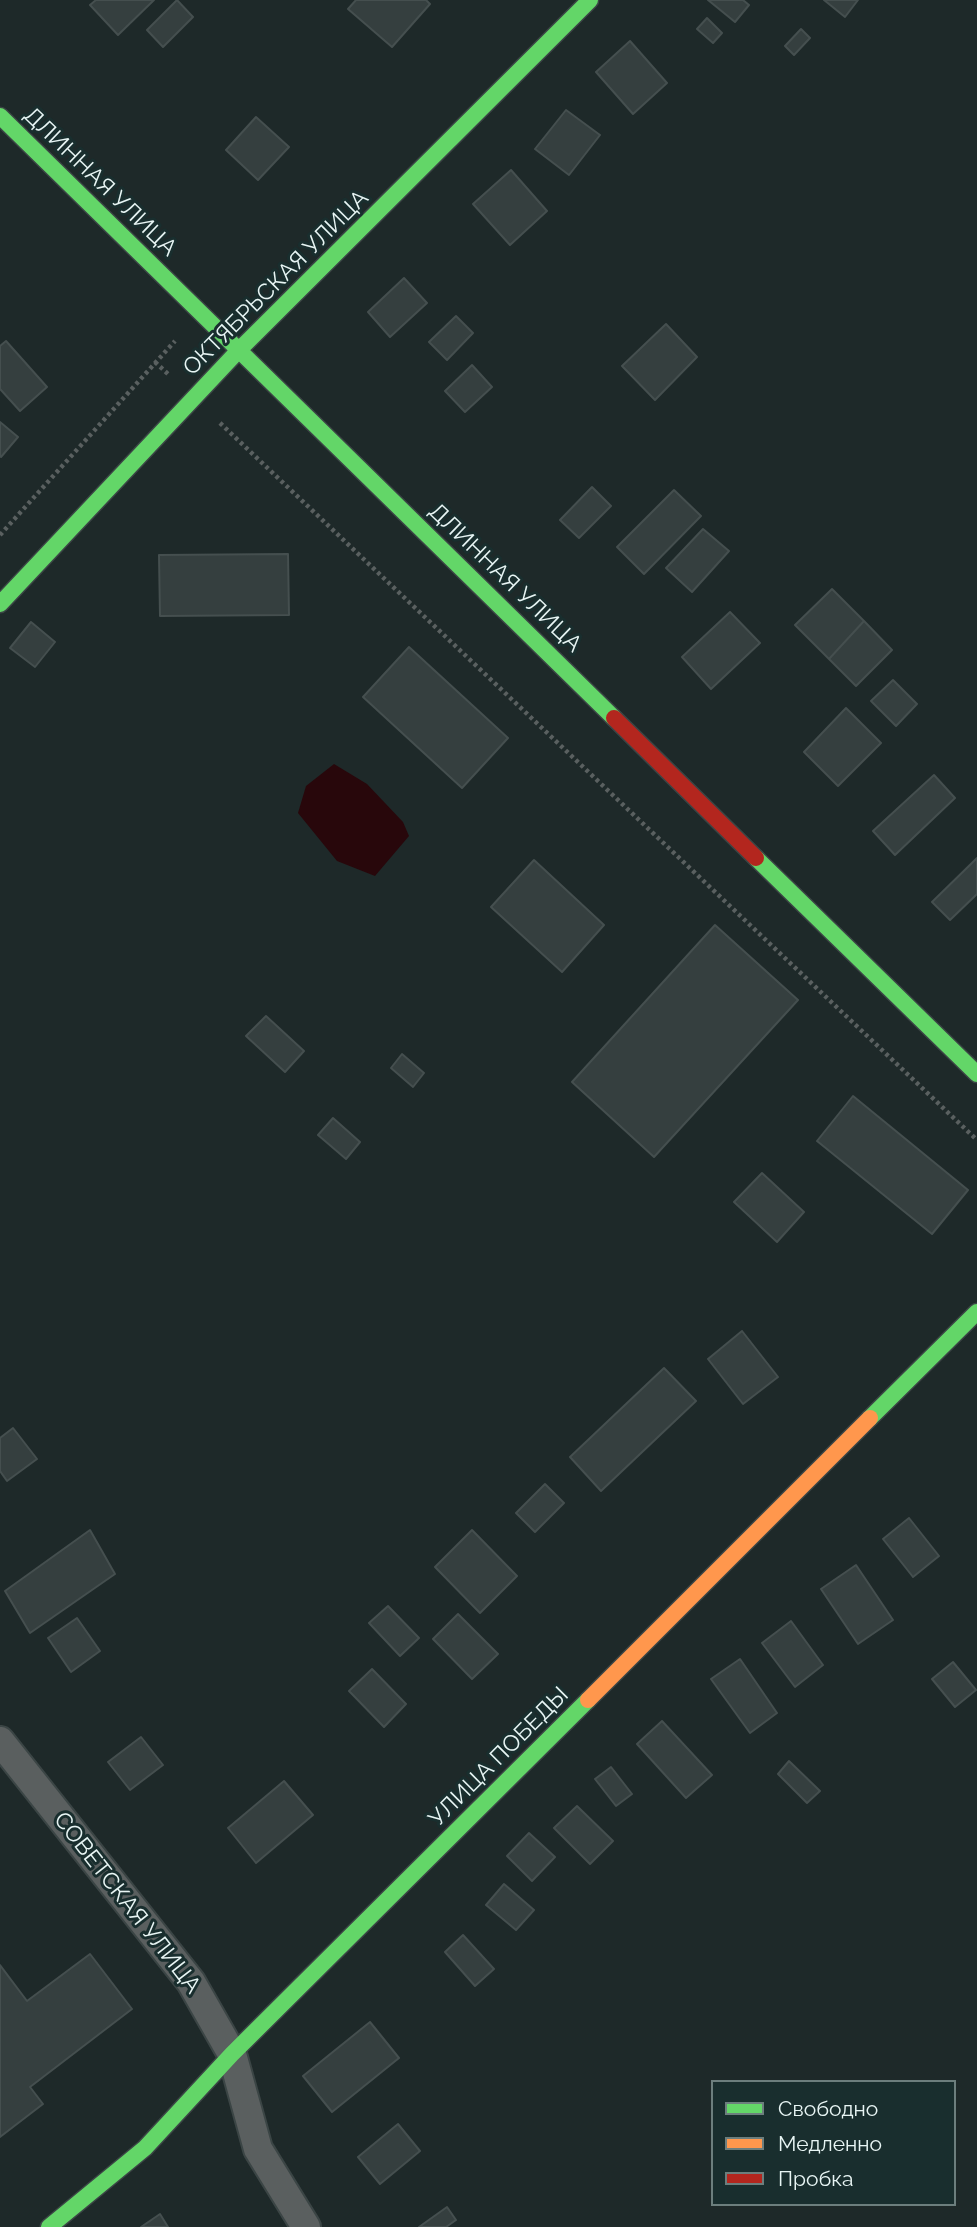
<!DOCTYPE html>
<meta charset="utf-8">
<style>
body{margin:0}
#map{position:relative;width:977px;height:2227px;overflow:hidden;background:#1e2929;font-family:Raleway,sans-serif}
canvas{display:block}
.legend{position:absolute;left:711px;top:2080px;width:245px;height:126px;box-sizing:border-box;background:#192e2e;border:2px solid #6c7e7d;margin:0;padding:9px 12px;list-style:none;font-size:21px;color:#e8f5f4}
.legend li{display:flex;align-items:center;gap:14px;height:35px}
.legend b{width:35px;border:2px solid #6c7e7d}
</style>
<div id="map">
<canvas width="977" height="2227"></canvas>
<ul class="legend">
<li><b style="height:9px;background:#63d668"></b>Свободно</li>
<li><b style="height:9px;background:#ff974d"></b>Медленно</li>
<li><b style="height:9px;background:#b3261e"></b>Пробка</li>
</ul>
</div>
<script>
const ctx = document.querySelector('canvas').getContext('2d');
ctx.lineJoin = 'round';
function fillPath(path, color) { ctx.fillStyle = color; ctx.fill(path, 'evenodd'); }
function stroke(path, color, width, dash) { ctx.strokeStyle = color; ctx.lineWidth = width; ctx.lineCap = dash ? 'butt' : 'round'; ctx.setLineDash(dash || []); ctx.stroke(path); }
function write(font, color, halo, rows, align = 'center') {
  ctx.font = font + ' Raleway,sans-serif'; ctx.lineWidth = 6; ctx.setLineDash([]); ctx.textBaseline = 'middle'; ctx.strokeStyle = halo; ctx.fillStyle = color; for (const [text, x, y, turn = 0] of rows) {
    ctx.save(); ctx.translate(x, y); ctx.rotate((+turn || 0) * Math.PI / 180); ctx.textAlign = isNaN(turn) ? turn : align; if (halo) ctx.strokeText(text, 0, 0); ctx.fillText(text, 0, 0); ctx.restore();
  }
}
const water = new Path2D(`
 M334,764l33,20 36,38 6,14 -34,40 -38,-15 -39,-48 8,-27z`);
const building = new Path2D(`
 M96,0h58l-36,35 -28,-30z
 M177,0l16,17 -30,30 -16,-17z
 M356,0h70l4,4 -38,43 -44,-38z
 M708,0h35l6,5 -14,17z
 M824,0h34l-13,17z
 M707,18l15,15 -9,10 -16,-14z
 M801,29l9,9 -16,17 -9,-9z
 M630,41l37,42 -34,31 -37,-42z
 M566,110l34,25 -31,40 -34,-26z
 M256,117l33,30 -31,33 -32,-30z
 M511,170l36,41 -37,34 -37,-41z
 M404,278l23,25 -37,34 -22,-25z
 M456,316l17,17 -26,27 -18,-18z
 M666,324l31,33 -42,43 -33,-34z
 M6,341l41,46 -27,24 -20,-22v-43z
 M472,365l20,22 -27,25 -20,-21z
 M0,422l18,15 -17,20 -1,-1z
 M592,487l19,19 -32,32 -19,-18z
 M674,490l27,26 -57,58 -27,-27z
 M703,529l26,22 -37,41 -26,-24z
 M288,554l1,61 -129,1 -1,-61z
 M832,589l32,32 -35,38 -34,-34z
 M730,612l30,31 -49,46 -29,-32z
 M864,621l28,29 -36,36 -27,-27z
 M31,622l24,20 -20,25 -25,-19z
 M409,647l99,91 -46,50 -99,-91z
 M893,680l24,24 -21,22 -25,-25z
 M846,708l35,35 -43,43 -34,-34z
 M934,775l21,23 -60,57 -22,-24z
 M977,858v36l-27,26 -18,-18z
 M534,860l70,65 -42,47 -71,-65z
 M715,925l83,75 -144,157 -82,-75z
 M266,1016l38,35 -19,21 -39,-36z
 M402,1054l22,19 -11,14 -22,-19z
 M853,1096l115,94 -36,44 -115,-93z
 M333,1118l27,24 -14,17 -28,-24z
 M762,1173l42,39 -27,30 -43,-40z
 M742,1331l36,46 -35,27 -35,-45z
 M664,1368l32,33 -95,90 -31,-34z
 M13,1428l24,31 -30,22 -7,-10v-33z
 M545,1484l19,19 -29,29 -19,-19z
 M909,1518l30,38 -26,21 -30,-38z
 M90,1530l25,44 -85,59 -25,-42z
 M472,1530l45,46 -37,37 -45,-46z
 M856,1565l37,55 -35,24 -37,-55z
 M388,1606l31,32 -19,18 -31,-33z
 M458,1614l40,40 -26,25 -39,-40z
 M77,1618l23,33 -29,21 -23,-34z
 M791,1621l32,44 -28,22 -33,-44z
 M740,1659l37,54 -27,20 -39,-54z
 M953,1662l23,28 -21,17 -23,-28z
 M372,1669l34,35 -22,23 -35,-36z
 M662,1721l50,54 -26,23 -49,-54z
 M141,1737l22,28 -33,25 -22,-28z
 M789,1761l31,30 -13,12 -29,-29z
 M611,1767l21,27 -16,12 -21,-27z
 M284,1781l29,34 -57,48 -28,-35z
 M577,1806l36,35 -23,23 -36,-36z
 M529,1833l26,24 -23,24 -25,-25z
 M504,1884l30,26 -18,20 -30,-25z
 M463,1935l31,34 -19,17 -30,-34z
 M90,1954l42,55 -102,78 13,17 -43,33v-172l27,36z
 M370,2022l29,36 -67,54 -29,-36z
 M398,2124l22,27 -40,33 -22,-27z
 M447,2207l9,13 -10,7h-27z
 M160,2214l8,13h-27z`);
const path = new Path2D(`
 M155,362l13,12
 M220,423l757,717
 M0,535l175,-194`);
const street = new Path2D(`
 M0,1741l191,241 41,72 26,95 48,78`);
const fast = new Path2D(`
 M0,116l614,602
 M0,604l239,-254 351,-350
 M756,858l221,216
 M870,1418l107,-106
 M49,2227l96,-79 87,-94 356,-354`);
const slow = new Path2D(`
 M588,1700l282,-282`);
const jam = new Path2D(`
 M614,718l142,140`);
const streetNames = [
 ["ДЛИННАЯ УЛИЦА",100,182,44],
 ["ОКТЯБРЬСКАЯ УЛИЦА",276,283,-45],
 ["ДЛИННАЯ УЛИЦА",505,578,44],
 ["УЛИЦА ПОБЕДЫ",499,1757,-45],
 ["СОВЕТСКАЯ УЛИЦА",127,1903,52]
];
fillPath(water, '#28070b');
fillPath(building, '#353f3f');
stroke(building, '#454f4f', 2);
stroke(street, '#3b4545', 32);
stroke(fast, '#3b4545', 19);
stroke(slow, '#3b4545', 19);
stroke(jam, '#3b4545', 19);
stroke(path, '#5a6060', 4.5, [3.5, 3.5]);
stroke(street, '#5a5f5f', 28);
stroke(fast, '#63d668', 16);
stroke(slow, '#ff974d', 16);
stroke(jam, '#b3261e', 16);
write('23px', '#e8f5f4', '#192e2e', streetNames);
</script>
